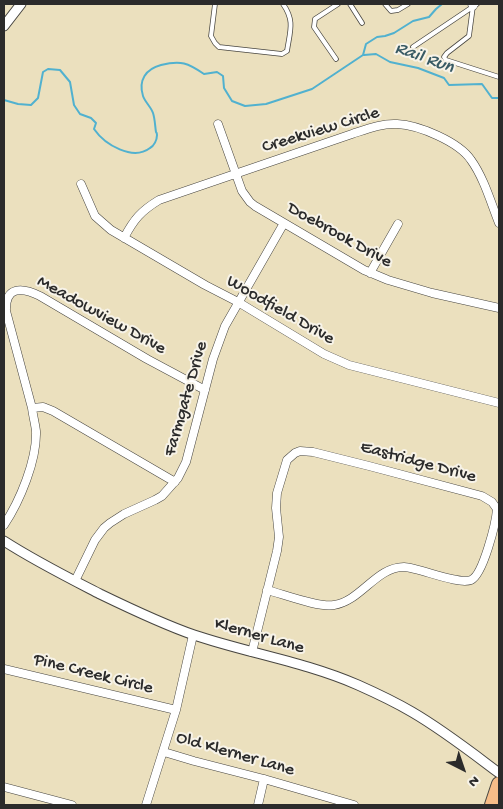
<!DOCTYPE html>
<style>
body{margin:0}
#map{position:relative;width:503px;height:809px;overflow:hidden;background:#ebe0be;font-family:"Gochi Hand",sans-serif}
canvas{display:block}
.frame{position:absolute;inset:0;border:5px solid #2b2b2b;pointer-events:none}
.north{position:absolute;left:438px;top:744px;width:50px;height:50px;-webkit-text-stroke:4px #f7f3e8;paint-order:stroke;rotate:139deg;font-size:14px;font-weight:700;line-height:20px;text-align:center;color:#2b2b2b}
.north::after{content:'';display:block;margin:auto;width:18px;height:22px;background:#2b2b2b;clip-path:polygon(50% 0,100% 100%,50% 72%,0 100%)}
</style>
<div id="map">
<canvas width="503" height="809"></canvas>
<div class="frame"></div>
<div class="north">N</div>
</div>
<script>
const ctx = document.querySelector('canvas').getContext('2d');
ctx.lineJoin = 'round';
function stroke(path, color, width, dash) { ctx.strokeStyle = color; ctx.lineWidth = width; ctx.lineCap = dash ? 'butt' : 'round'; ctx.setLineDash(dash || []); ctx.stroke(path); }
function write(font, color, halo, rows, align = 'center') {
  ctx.font = font + ' "Gochi Hand",sans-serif'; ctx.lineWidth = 4; ctx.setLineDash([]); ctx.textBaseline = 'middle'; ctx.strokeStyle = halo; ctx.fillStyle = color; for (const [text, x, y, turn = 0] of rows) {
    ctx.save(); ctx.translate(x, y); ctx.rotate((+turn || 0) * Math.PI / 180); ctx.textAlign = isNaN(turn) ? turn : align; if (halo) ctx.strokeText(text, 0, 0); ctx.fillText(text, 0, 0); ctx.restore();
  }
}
const stream = new Path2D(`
 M364,55l12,-1 14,8 28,6 26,10 5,7 33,-1 10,14h7
 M4,100l14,4 13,1 7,-7 5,-26 5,-3 12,1 10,12 4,23 6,9 11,4 5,5 -2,6c11,16 39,32 56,19 4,-2 7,-8 7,-13 0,-1 0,-2 -1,-3 -1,-6 -1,-13 -3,-19 -2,-6 -8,-11 -10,-17 -5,-16 3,-27 18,-31 20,-5 27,-2 43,9l13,-2 6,4 1,12 8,13 13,5 21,-2 46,-15 51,-34 3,-11 11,-7 8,-1 9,-3 19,-12 16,-4 7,-8 6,-5`);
const service = new Path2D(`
 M215,4l-4,32 4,7 4,4 63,7 5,-3c3,-20 8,-30 -4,-47
 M350,4l12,19
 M385,4l6,7 7,-1 10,-6
 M473,6l-4,30 -22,17 -3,4 2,3 53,17
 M413,47l64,-43
 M336,59l-22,-32 1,-8 23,-15`);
const minor = new Path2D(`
 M472,4l1,2
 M218,124l24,67 8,11 5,4 109,64 24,10 44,13 67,15
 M81,184l14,32 16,14 94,55 33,17 86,52 25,11 150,38
 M124,238c10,-19 17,-27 35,-38l193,-66c15,-5 30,-11 45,-10 22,1 62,18 74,36 13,18 20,43 28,63
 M370,273l28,-49
 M32,408l11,-1 10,4 122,71
 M4,525c16,-24 33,-65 32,-94 -1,-8 -3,-15 -4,-23l-26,-97c-1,-25 16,-24 34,-15l107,63 58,31
 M75,581l20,-41 9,-12 6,-5 14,-9 31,-14 7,-4 16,-18 8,-16 27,-103 12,-33 59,-103
 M252,652l25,-101 2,-14 -3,-29 1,-15 10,-33 8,-7 5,-2 13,1 56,14 113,30 10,6 5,7c-1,14 -14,66 -26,71 -13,5 -51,-12 -67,-13 -28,0 -43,34 -70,38 -15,3 -51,-11 -67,-15
 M4,669l172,41
 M164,752l30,9 70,18 90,26
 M4,787l68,18
 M146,805l30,-95 17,-75
 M258,805l6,-26`);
const tertiary = new Path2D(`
 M4,26l17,-22
 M4,541c31,20 63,36 96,53 31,15 62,30 94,41 54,18 111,27 164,50 18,8 37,17 54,27 31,18 59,40 87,61`);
const motorway = new Path2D(`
 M492,805l7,-21`);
const streetNames = [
 ["Creekview Circle",321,131,-17],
 ["Doebrook Drive",339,236,29],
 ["Woodfield Drive",280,311,30],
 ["Meadowview Drive",101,316,29],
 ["Farmgate Drive",187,399,-74],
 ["Eastridge Drive",418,463,15],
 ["Klerner Lane",259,637,16],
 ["Pine Creek Circle",93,675,14],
 ["Old Klerner Lane",235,755,16]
];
const waterNames = [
 ["Rail Run",424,59,20]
];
stroke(stream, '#51b1cf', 2);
stroke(service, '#484641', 5.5);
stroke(minor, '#484641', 9);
stroke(tertiary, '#484641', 11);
stroke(motorway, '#484641', 16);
stroke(service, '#fff', 4);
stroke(minor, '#fff', 8);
stroke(tertiary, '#fff', 9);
stroke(motorway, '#f7bd88', 14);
write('18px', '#2b2b2b', '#f7f3e8', streetNames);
write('italic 19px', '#385a64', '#f7f3e8', waterNames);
</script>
